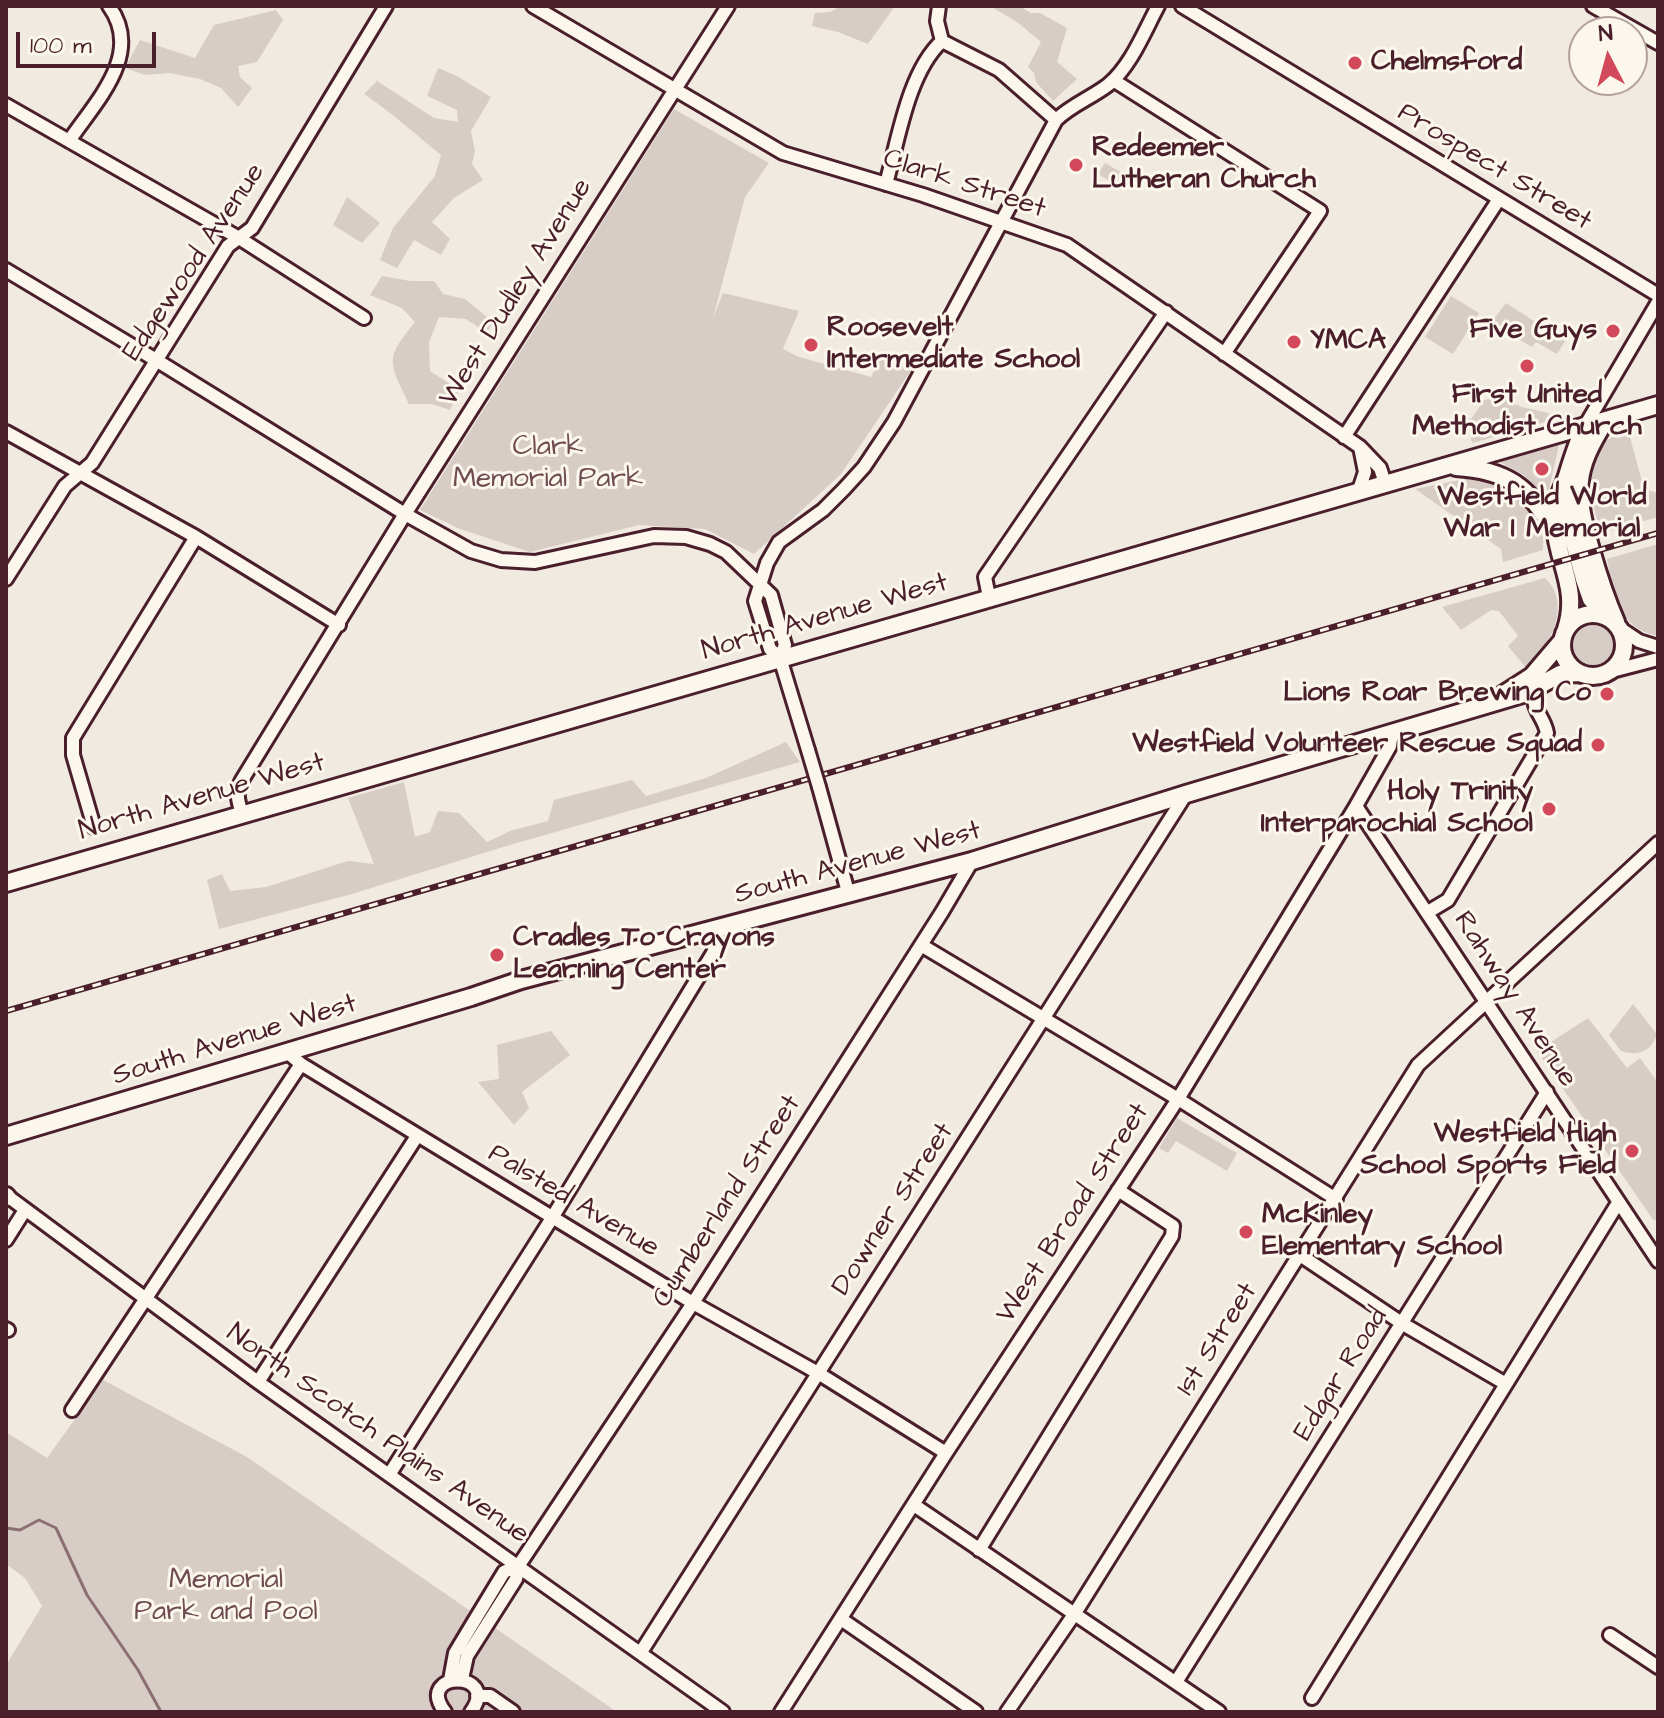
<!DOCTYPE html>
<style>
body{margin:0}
#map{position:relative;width:1664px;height:1718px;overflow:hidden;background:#f0eae0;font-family:"Architects Daughter",sans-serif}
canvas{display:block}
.frame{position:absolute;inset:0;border:8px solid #4a1f2b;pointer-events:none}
.north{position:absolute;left:1568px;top:16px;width:80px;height:80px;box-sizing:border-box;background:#fbf7ec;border:2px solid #b4a19f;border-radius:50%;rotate:354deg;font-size:22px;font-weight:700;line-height:32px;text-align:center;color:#4a1f2b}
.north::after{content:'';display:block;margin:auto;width:28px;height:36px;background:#d1495b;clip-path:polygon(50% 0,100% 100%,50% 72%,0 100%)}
.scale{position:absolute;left:16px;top:32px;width:140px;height:36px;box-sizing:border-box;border:4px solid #4a1f2b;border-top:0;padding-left:10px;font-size:24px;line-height:28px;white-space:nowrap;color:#4a1f2b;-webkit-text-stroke:6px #fbf7ec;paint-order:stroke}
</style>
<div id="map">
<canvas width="1664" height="1718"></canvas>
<div class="frame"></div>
<div class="north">N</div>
<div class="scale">100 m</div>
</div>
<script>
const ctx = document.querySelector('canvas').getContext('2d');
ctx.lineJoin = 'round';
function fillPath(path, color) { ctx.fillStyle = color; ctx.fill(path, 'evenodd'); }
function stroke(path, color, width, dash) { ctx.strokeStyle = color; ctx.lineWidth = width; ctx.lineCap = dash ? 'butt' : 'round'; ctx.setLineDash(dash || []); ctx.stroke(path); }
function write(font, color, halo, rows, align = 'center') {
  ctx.font = font + ' "Architects Daughter",sans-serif'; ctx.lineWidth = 6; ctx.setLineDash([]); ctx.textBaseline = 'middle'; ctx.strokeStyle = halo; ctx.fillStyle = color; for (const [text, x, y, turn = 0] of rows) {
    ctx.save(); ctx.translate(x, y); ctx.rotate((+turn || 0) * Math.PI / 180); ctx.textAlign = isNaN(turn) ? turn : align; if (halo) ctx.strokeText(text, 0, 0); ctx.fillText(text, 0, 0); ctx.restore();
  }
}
const green = new Path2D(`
 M841,6h54l-27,38 -30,-12 -26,-6 3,-13 15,-1z
 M990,6h29l12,7h9l27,15 -10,34 20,17 -24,22 -17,-19 -2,-9 -6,-6 13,-25 -24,-20z
 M276,10l7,10 -26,42 -19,4 2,11 12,11 -14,19 -17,-19 -21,-9 -31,-6 -24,2 -20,-7 15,-28 55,18 19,-33z
 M438,68l19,8 34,21 -20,34 4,20 -3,13 11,16 -29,18 -22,24 18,17 -9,16 -27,-15 -17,28 -17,-8 13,-32 42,-52 6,-21c-26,-21 -49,-42 -77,-61l13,-13 57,37 24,4 -1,-12 -30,-14z
 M674,109l95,54 -24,34 -32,121 10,-25 76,18 -16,38 16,8 72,20 13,-25 32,11 -75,111 -87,80 -49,-25 -66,-4 -109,27 -70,-23 -40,-19z
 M1105,163l17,10 -7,11 -17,-10z
 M347,197l33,26 -18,20 -29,-18z
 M382,276l28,5h24l9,13 22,5 28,23 -6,11 -21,-14 -27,-2 -10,25 1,29 29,19 -9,20 -18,-6h-23c-20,-43 -25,-44 6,-82l-13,-14 -32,-13z
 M1451,296l28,17 -26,41 -28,-17z
 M1506,303l59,38 -8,13 -21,-12 -4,5 -41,-24z
 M1499,397l23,10 30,7v6l-79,23 -2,-3 1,-9 -11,-7 5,-7 5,2 13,-19z
 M1628,430l16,59 14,4v24l-57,16c-11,-39 -25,-87 27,-103z
 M1559,445l-13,57 -22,-27 -24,-13z
 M1470,478c35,4 78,32 73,72l-40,12 -2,-13 -86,-60z
 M1658,544v92c-41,-8 -44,-42 -51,-77z
 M1545,578c28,26 4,70 -18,91l-19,-23 10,-10 -19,-25 -8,-1 -30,20 -19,-23z
 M1570 644a24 24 0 1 1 48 0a24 24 0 1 1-48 0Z
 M786,742l14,20 -297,85 -151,47 -133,35 -12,-49 15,-6 8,17 36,-4 82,-26 26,3 -26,-66 56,-16 11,55 15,-5 8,-21 21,2 28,29 23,-11 38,-10 6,-21 78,-20 14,16 60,-18z
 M1633,1004l24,30c-5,17 -19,23 -36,17l-12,-16z
 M1588,1018l39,50 13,-10 18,25v135l-4,3 -117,-170z
 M551,1031l19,24 -48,37 7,16 -15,17 -36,-43 21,-3 -2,-34z
 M1177,1118l60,35 -10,18 -51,-30 -8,12 -9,-5z
 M103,1380l144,77 370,255h-611v-47l36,-59 -17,-28 -19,-14v-132l41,26z`);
const stream = new Path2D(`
 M6,1528l14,2 19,-10 17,8 31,67 51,75 23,42`);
const minor = new Path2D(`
 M533,6l250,147 140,42 144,50 293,202 20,21 5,15
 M939,6l-2,15 5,20
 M1182,6l476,289
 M1593,6l65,37
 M1113,80l207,131 -96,143
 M6,105l233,133 125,80
 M69,141c27,-40 75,-87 40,-135
 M886,184c12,-43 22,-112 56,-143l57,29 57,50
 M6,270l150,90 249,154 66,37 30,9 34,2 119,-26 32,1 24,7 16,8 45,43 14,50 -5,13
 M1585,426l73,-124
 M6,432l190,105 143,88
 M1344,437l155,-238
 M1359,490l6,-18 -5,-25
 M6,579l59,-93 27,-23 136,-217 24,-18 134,-222
 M989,597l-4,-20 181,-265
 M1621,629l18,12 19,6
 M1608,672l50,-13
 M808,750l-28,-92 -10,-9 -15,-48 12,-38 12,-21 44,-32 21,-21 20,-22 30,-45 162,-302c15,-15 35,-22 52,-35 23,-19 36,-53 50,-79
 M819,787l29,105
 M1356,806l302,455
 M242,814c-4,-13 -7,-22 0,-34l163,-266 323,-508
 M94,827l-21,-72v-17l123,-201
 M1428,912l20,-12 99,-167c-3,-17 -17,-24 -12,-44
 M921,945l257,154 158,100
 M288,1053l13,11 392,239 125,70 128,80
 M6,1195l252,187 465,330
 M6,1240l19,-30
 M1300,1255l103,69 103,60
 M6,1329l2,1
 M258,1382l159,-246
 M72,1410l229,-346
 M389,1475l163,-257 161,-265 5,-14 -1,-10
 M914,1505l305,207
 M979,1550l193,-314 1,-10 -55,-36
 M841,1619l135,93
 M1610,1635l48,32
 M641,1652l545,-858
 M462,1679l5,-23 49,-77 3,-14 174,-262 249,-391 30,-51
 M450,1680l5,-27 15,-25 34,-56 15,-7
 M1176,1682l371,-590
 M477,1696h13l23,16
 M1312,1698l306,-495
 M445,1712c-32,-42 57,-42 26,0
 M781,1712l165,-259 232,-354 178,-293 34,-60 2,-13
 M1007,1712l68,-99 343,-548 240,-222`);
const major = new Path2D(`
 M1606,420c-34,53 -31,72 -15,130 7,25 15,49 25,72
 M1456,467c50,3 73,19 98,64
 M1565,484l2,33 17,62 7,20 16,18
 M1562 645a31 31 0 1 1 62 0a31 31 0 1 1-62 0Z
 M1566,629c13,-40 -8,-65 -11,-103 -2,-24 4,-27 11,-47 6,-19 11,-36 19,-53
 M1504,694l28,-18 29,-34
 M6,883l1652,-478
 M6,1136l465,-139 50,-17 451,-119 214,-67 340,-101 34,-19 20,-1
 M6,1196l1,1`);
const rail = new Path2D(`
 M6,1011l1652,-478`);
const minorBridge = new Path2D(`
 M808,750l11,37`);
const markers = [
 [1355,63,8,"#d1495b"],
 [1076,165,8,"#d1495b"],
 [1613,331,8,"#d1495b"],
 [1294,342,8,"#d1495b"],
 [811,345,8,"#d1495b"],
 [1527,366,8,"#d1495b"],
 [1542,469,8,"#d1495b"],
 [1607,694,8,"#d1495b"],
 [1598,745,8,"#d1495b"],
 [1549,809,8,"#d1495b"],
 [497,955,8,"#d1495b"],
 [1632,1151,8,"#d1495b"],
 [1246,1232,8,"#d1495b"]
];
const poiNames = [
 ["Chelmsford",1371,63],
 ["Redeemer",1092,149],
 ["Lutheran Church",1092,181],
 ["Roosevelt",827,329],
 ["Intermediate School",827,361],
 ["Five Guys",1597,331,"right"],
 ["YMCA",1310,342],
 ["First United",1527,396,"center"],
 ["Methodist Church",1527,428,"center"],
 ["Westfield World",1542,498,"center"],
 ["War I Memorial",1542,530,"center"],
 ["Lions Roar Brewing Co",1591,694,"right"],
 ["Westfield Volunteer Rescue Squad",1582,745,"right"],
 ["Holy Trinity",1533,793,"right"],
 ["Interparochial School",1533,825,"right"],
 ["Cradles To Crayons",513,939],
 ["Learning Center",513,971],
 ["Westfield High",1616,1135,"right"],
 ["School Sports Field",1616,1167,"right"],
 ["McKinley",1262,1216],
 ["Elementary School",1262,1248]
];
const streetNames = [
 ["Prospect Street",1494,168,31],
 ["Clark Street",964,185,18],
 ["Edgewood Avenue",195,263,-56],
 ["West Dudley Avenue",517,293,-58],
 ["North Avenue West",825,618,-16],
 ["North Avenue West",202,798,-16],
 ["South Avenue West",858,864,-15],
 ["Rahway Avenue",1514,1000,57],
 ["South Avenue West",235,1041,-17],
 ["Palsted Avenue",573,1202,31],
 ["Cumberland Street",728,1202,-57],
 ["Downer Street",894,1210,-57],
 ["West Broad Street",1074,1214,-57],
 ["1st Street",1218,1340,-58],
 ["Edgar Road",1342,1375,-58],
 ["North Scotch Plains Avenue",377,1435,35]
];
const parkNames = [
 ["Clark",548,448],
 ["Memorial Park",548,480],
 ["Memorial",226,1581],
 ["Park and Pool",226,1613]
];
fillPath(green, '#d8ccc6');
stroke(stream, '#8c6f72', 3);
stroke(minor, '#4a1f2b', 18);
stroke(major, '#4a1f2b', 22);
stroke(minor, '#fbf7ec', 12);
stroke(major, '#fbf7ec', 16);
stroke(rail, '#4a1f2b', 6);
stroke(rail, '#fbf7ec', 3, [9]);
stroke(minorBridge, '#4a1f2b', 18, []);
stroke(minorBridge, '#fbf7ec', 12);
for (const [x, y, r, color] of markers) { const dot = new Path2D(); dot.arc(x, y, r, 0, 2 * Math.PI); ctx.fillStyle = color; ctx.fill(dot); stroke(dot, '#fbf7ec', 3); }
write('bold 28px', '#4a1f2b', '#fbf7ec', poiNames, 'left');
write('28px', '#4a1f2b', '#fbf7ec', streetNames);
write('28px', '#6e4a52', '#fbf7ec', parkNames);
</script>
